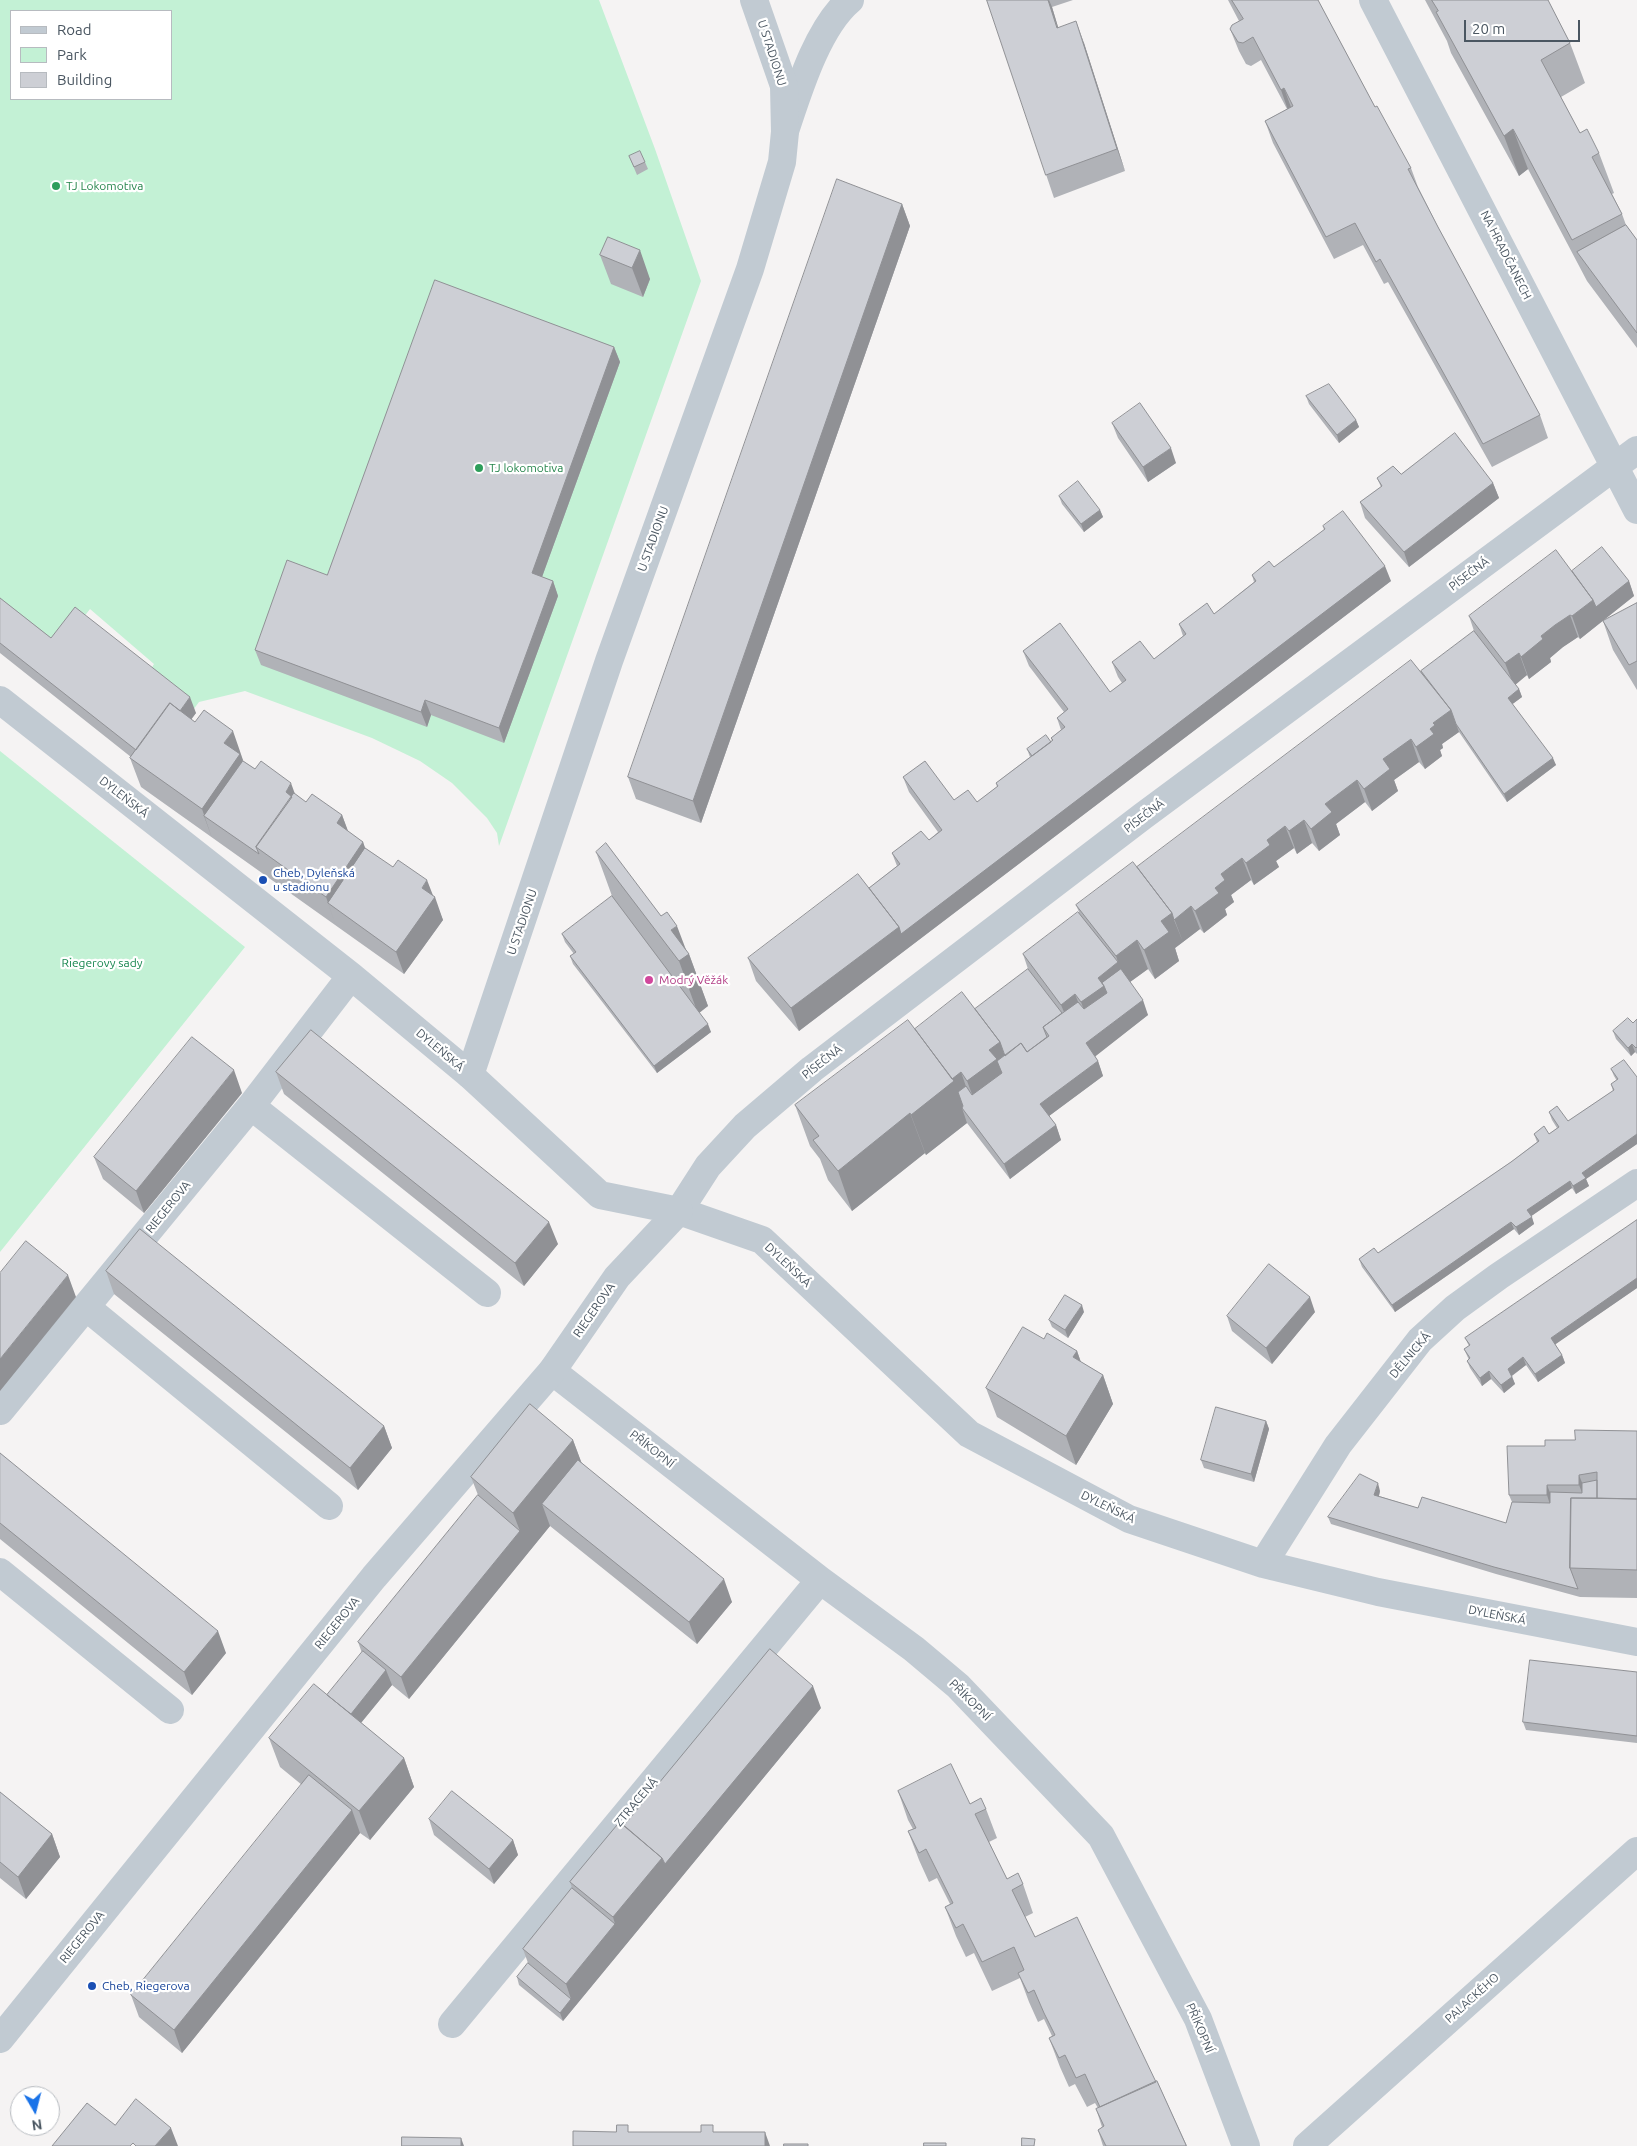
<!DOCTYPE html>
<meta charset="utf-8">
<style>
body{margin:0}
#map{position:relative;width:1637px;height:2146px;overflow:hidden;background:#f5f3f3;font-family:Ubuntu,sans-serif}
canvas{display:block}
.legend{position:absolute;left:10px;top:10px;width:162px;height:90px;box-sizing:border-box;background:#fff;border:1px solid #b7bbc0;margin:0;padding:6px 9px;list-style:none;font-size:15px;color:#4a5661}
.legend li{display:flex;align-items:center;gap:10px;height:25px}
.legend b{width:25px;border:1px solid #b7bbc0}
.north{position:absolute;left:10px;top:2086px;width:50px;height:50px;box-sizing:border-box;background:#fff;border:1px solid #b7bbc0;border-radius:50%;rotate:172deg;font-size:14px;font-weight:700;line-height:20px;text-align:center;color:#4a5661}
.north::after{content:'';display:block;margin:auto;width:18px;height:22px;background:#1a73e8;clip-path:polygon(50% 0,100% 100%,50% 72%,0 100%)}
.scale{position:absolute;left:1464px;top:20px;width:116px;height:22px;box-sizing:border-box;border:2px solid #4a5661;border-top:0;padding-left:6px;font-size:15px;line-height:18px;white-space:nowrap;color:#4a5661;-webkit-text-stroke:4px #fff;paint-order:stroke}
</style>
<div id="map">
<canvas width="1637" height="2146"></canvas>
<ul class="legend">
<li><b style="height:6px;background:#c1cad2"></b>Road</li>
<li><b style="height:14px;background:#c3f1d5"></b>Park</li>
<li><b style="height:14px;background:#cdcfd5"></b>Building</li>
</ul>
<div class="north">N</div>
<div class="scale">20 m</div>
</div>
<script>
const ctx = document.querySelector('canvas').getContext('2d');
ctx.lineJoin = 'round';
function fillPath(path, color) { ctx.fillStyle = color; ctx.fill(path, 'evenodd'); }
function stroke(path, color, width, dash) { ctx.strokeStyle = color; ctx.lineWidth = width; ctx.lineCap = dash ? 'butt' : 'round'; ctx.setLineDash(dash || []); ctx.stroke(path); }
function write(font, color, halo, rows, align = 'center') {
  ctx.font = font + ' Ubuntu,sans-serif'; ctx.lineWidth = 4.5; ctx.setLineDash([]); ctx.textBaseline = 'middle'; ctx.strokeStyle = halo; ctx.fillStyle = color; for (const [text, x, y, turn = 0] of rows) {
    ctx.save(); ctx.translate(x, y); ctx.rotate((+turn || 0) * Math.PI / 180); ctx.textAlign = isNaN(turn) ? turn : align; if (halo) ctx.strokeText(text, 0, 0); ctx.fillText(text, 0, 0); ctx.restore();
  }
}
const green = new Path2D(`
 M0,0h599l56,149 46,132 -202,565 -2,-13 -10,-15 -35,-35 -32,-22 -48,-23 -127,-47 -46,11 -6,8 -45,-36 6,-10 -64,-55 -33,43 -57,-44zM11,11h160v88h-160z
 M0,751l245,196 -245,305z`);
const minor = new Path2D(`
 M1373,0l264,510
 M786,128c13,-39 32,-101 64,-128
 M1637,450l-494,366 -331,253 -67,57 -37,40 -29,45 83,29 207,194 160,85 134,45 115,28 259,50
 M0,700l351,276 119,99
 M251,1106l236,187
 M86,1307l243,199
 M552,1371l268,209 94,69 44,37 143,150 97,183 48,127
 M0,1411l251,-305 100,-130
 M1263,1564l75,-119 82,-105 35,-32 44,-32 138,-93
 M0,1572l170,138
 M452,2024l368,-444
 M1307,2146l330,-295`);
const tertiary = new Path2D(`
 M679,1211l-79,-16 -130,-120 139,-414 141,-392 32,-107 3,-30 -1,-46 -30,-86
 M0,2039l374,-462 178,-206 65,-94 62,-66`);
const wall = new Path2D(`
 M987,0h86l-21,7 6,20 26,16 41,128 -71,27z
 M1228,0h90l57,107 36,61 7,19 20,40 102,188 8,23 -56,29 -104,-185 -4,2 -21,-39 -29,14 -61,-116 -8,-22 22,-12 -26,-49 -10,6 -5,-2 -7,-13 -9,-22 9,-8z
 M1425,0h123l22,43 15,40 -24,14 19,36 19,20 15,40 -2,1 10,20 4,11 11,15v108l-50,-67 -59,-112 -9,7 -68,-123 -4,-12z
 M629,156l16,6 3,7 -11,6z
 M902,204l8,22 -209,597 -65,-24 -8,-22z
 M608,237l42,42 -7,18 -32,-13 -11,-29z
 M614,347l6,15 -78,215 11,4 5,15 -54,147 -73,-28 -4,12 -166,-62 -6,-15 72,-75z
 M1306,396l50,24 3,7 -20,16 -30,-39z
 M1112,423l64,40 -28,19 -30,-44z
 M1401,474l92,9 6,15 -90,69 -44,-49 -5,-16 21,-15 -4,-9z
 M1059,496l41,14 3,7 -19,15 -22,-28z
 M1323,526l68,55 -592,450 -43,-50 -8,-23 121,-70 28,-22 -5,-13 37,-13 9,-8 -29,-40 -6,-15 51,23 23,2 20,-15 -1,-4 34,-26 -3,-8 25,-8 -1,-3 10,-8 -4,-12 7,-6 -35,-46 -6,-15 87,41 12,-9 -4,-6 -6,-15 42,-3 29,-23 -4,-12 35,-10 40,-32 -2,-7 22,-8 50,-37z
 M1572,571l57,10 5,15 -54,43 -2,-2 -15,10 -13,11 1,4 -22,17 -2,-4 -12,9 4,5 3,8 -10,7 44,61 -49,37 -48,-70 -17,12 1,4 -3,2 2,6 -17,13 -6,-7 -25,18 4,11 -26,20 -7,-9 -29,22 4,11 -21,16 -7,-8 -15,11 -3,-6 -18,13 3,6 -25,18 -3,-5 -20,15 3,7 -9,7 2,6 -23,18 -4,-4 -25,19 4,13 -24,18 -7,-10 -18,13 18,33 -53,41 3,5 5,15 -54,40 7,9 5,15 -51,39 -43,-56 -41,32 -1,-2 -73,58 -24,-31 -8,-21 -10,-13 -15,-41 120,-76 60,-20 53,-40 -5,-15 56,-42 -3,-7 61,-38 284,-196 53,-40 -5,-15z
 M0,598l51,40 145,75 -5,6 52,41v1l63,41 36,13 6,17 15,10 2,6 68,48 10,24 -39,54 -263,-187 -11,-29 1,-1 -131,-104z
 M1637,603v87l-24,-40 -10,-29z
 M596,852l93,102 19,52 -9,6 12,20 -54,41 -84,-109 -3,-8 4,-2 -9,-12 -3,-8 50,-38z
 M1637,1019v35l-2,-2 -4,4 -15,-17 -3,-8 20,-8z
 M1611,1069l26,8v67l-51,35 3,7 -13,8 -4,-6 -41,28 3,8 -15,11 -5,-6 -119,83 -33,-45 -3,-8 19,-6 133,-91 26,-20 -3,-8h15l8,-6 -5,-8 -3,-8 19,9 45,-30 -2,-7 6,-3 -3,-5z
 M276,1072l282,172 -34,42 -240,-192z
 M242,1093l-98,120 -41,-34 -9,-22z
 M1637,1220v68l-82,56 7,11 3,8 -27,19 -12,-17 -14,11 3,8 -11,9 -13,-14 -9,7 -12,-18 -3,-7 2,-1 -5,-11 5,-3 -4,-8z
 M106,1271l278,155 8,22 -34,42 -244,-196z
 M1084,1312l-16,26 -16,-11 -3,-7z
 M1315,1312l-43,52 -40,-33 -5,-15z
 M1044,1339l33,12 4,11 22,13 10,29 -37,61 -79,-48 -11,-29z
 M1266,1421l3,8 -15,53 -50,-14 -3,-8z
 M1637,1431v167l-57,-1 -84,-23 -165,-50 -3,-7 52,-26 -1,5 39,12 88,15 6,-21 -3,-7 36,-49 30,-6z
 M573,1440l8,22 151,140 -35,42 -147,-118 -141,173 -17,-14 -31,38 43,35 10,29 -44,53 -10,-7 -178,220 -43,-36 -8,-22 171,-210 -22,-18 -11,-29 58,-43 35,-42 -4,-11 120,-147 -7,-18z
 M0,1453l226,200 -34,42 -192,-156z
 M1637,1672v71l-111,-13 -3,-8z
 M821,1708l-258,313 -44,-36 -2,-8 11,-14 -5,-14 49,-61 -2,-6 54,-56z
 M898,1791l72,13 16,5 11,29 -8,4 18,37 16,5 10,29 -8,4 10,20 121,145 1,-1 30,65h-84l-5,-16 4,-3 -6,-18 2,-1 -3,-5 -8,4 -12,-23 -6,3 -9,-20 -11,-29 3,-2 -8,-17 -6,3 -9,-20 -9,-24 -28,13 -18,-38 -8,4 -10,-21 -11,-29 5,-3 -13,-26 -8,4 -10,-22 -11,-29 5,-2 -5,-9z
 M0,1792l52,42 8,23 -34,42 -26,-21z
 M429,1819l84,21 5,15 -24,29 -60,-49z`);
const shadedWall = new Path2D(`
 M1048,0h1l3,7 13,43z
 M1076,21l8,22 41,128 -8,-22z
 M1284,88l8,22 -3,3 -8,-23z
 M1513,129l15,40 -9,7 -15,-40z
 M902,204l8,22 -209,597 -8,-22z
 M640,250l10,29 -7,18 -11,-29z
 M614,347l6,15 -82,226 -6,-15z
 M1356,420l3,7 -20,16 -2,-8z
 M1171,448l5,15 -28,19 -5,-15z
 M1493,483l6,15 -90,69 -5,-15z
 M1100,510l3,7 -19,15 -3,-8z
 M1385,566l6,15 -592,450 -8,-23 108,-81z
 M553,581l5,15 -54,147 -5,-15z
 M1629,581l5,15 -54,43 -8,-23 21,-16z
 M1570,615l8,22 -15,10 -13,11 1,4 -22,17 -8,-22 20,-21 14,-11z
 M1519,653l8,22 -13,11 -9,-23z
 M1519,689l3,8 -12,9 -2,-8z
 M190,697l6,16 -44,60 -6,-15z
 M425,700l6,15 -4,12 -6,-15z
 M1451,710l8,22 -17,12 1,4 -3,2 2,6 -17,13 -9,-22 14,-18 3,-6z
 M233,731l10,29 -39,56 8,22 -10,-29 22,-66z
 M1411,739l8,23 -25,18 4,11 -26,20 -8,-22 19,-30z
 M1553,758l3,7 -49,37 -3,-8z
 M1357,780l8,22 -29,22 4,11 -21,16 -8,-22 14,-25z
 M291,783l14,39 -19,-30z
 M342,815l11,29 -16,-21z
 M1304,820l8,23 -15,11 -8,-23z
 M1285,826l9,22 -18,13 3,6 -25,18 -8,-22 21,-23z
 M363,842l10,29 -45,32 8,23 -10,-29z
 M1242,858l9,22 -20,15 3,7 -9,7 2,6 -23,18 -9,-22 20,-23 6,-14z
 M427,880l7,18 1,-1 8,23 -39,54 -8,-22 26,-64z
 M1191,906l9,23 -17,13 -9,-22z
 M1172,913l11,29 -8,6 4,13 -24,18 -11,-29 17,-29z
 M677,926l11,29 1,-1 19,52 -10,8 -19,-53 -8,-31z
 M1137,940l11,29 -40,29 -19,26 -8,-22 17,-24 20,-16 -2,-6z
 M1075,994l9,23 -17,2 -6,-14z
 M1143,1000l5,15 -56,44 -6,-16z
 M708,1024l3,8 -54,41 -3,-7z
 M1000,1042l10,29 -32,39 -11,-29 22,-31z
 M1632,1044l3,8 -4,4 -3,-8z
 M1098,1061l5,15 -58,43 -5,-15z
 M234,1070l8,23 -98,120 -8,-22z
 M961,1072l10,29 -9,7 5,15 -41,32 -15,-40 38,-34z
 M910,1113l15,40 -73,58 -14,-40z
 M1056,1125l5,15 -51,39 -6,-15z
 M1637,1134v10l-51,35 3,7 -13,8 -3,-8 9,-13z
 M1570,1181l2,7 -42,29 -3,-7z
 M1532,1217l2,7 -15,11 -3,-8z
 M549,1222l9,22 -34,42 -9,-23z
 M1511,1222l3,7 -119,83 -3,-7z
 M68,1275l8,22 -76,94v-32z
 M1637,1278v10l-84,58 -2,-8z
 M1310,1297l5,15 -43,52 -6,-16z
 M1082,1305l2,7 -16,26 -3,-8z
 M1077,1351l10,29 -14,-23z
 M1562,1355l3,8 -27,19 -3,-8z
 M1523,1357l3,8 -16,12 -2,-8z
 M1489,1371l2,8 -9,7 -2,-8z
 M1103,1375l10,29 -37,61 -10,-29z
 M1512,1377l3,7 -11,9 -3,-8z
 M1266,1421l3,8 -15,53 -3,-8z
 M384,1426l8,22 -34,42 -8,-22z
 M573,1440l15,40 -46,24 8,22 -141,173 -8,-22 119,-146 -7,-18z
 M1579,1475l6,15v10l-6,-15z
 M1378,1483l2,8 -3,12 -3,-8z
 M1547,1485l6,15 -1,11 -5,-16z
 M724,1579l8,23 -35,42 -8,-22z
 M218,1631l8,22 -34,42 -8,-23z
 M386,1670l6,15 -41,50 -5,-15z
 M813,1686l8,22 -258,313 -3,-8 11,-14 -5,-15 49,-60 -2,-7 49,-59z
 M404,1758l10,29 -44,53 -11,-29z
 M352,1810l8,23 -178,220 -8,-23z
 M52,1834l8,23 -34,42 -8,-22z
 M513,1840l5,15 -24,29 -5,-15z
 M171,2128l7,18h-23z
 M765,2132l5,14h-5z
 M461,2138l3,8h-3z`);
const building = new Path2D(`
 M987,0h61l9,28 19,-7 41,128 -71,26z
 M1232,0h86l57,107 2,-1 34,62 -3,1 30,58 102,188 -57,29 -103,-185 -4,3 -21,-39 -29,14 -61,-116 28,-15 -9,-18 -3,2 -28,-53 -10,6 -5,-1 -8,-13 2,-4 11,-6z
 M1432,0h116l22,43 -29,17 39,73 7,-4 12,24 -7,4 30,57 -50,26 -59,-111 -9,7 -68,-124 2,-1z
 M640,151l5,11 -11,5 -5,-11z
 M837,179l65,25 -209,597 -65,-24z
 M1626,225l11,15v93l-60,-81z
 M608,237l32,13 -8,18 -32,-13z
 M435,280l179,67 -82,226 21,8 -54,147 -74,-28 -4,12 -166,-62 32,-90 40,15z
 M1329,384l27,36 -19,15 -31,-39z
 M1140,403l31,45 -28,19 -31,-44z
 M1455,433l38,50 -89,69 -44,-50 22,-16 -5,-8 16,-12 8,8z
 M1078,481l22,29 -19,14 -22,-28z
 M1343,511l42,55 -484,368 -2,-7 -30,-39 31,-24 -8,-11 29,-22 8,9 13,-10 -39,-53 22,-16 29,39 14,-10 9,12 21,-16 -2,-3 57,-43 -2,-2 14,-11 -8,-9 11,-9 -45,-58 37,-28 50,69 16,-12 -14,-18 28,-21 14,18 32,-25 -7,-10 28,-21 7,11 42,-33 -4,-6 17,-14 5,6 51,-38 -2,-3z
 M1602,547l27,34 -33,26 -3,-7 -21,-29z
 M1556,550l37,50 -21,16 -2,-1 -15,10 -14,11 2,3 -22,18 -2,-4 -14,10 -36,-47z
 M0,598l51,40 24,-31 115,90 -10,14 -10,-8 -34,47 -136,-107z
 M1637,603v58l-8,4 -26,-44z
 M1474,631l45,58 -11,9 45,60 -49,36 -48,-70 -5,-14 -30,-39z
 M1411,660l40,50 -18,13 2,2 -5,4 4,5 -18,13 -5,-8 -28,20 7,10 -26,20 -7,-9 -32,24 7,8 -21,17 -7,-9 -15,11 -4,-5 -18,14 3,5 -24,18 -4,-5 -21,16 4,6 -10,8 4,5 -24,18 -4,-5 -17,14 -2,-7 -35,-46z
 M170,703l25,19 9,-12 29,21 -9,12 16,11 -38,55 -72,-51z
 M1046,735l5,7 -19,14 -5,-7z
 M243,761l12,8 6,-8 30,22 -5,9 6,5 -36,50 3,7 -55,-38z
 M294,793l12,9 6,-8 30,21 -5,8 26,19 -37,55 -70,-50z
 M606,843l55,73 6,-4 10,14 -6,4 18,24 -10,7 -83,-109z
 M365,848l28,19 5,-7 29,20 -5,8 13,9 -39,55 -68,-49z
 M1133,862l39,51 -11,8 8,11 -25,18 -7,-10 -21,16 -40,-51z
 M858,874l41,53 -108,81 -43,-50z
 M612,896l96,128 -54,42 -84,-110 6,-4 -14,-18z
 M1078,912l40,50 -20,16 6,8 -23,16 -6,-8 -14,11 -38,-51z
 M1028,969l34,44 -19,14 4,10 -20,15 -6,-9 -16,13 -5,-14 -25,-33z
 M1121,969l22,31 -57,43 12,18 -58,43 16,21 -52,39 -42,-56 1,-2 -5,-14 8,-6 6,9 30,-22 -5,-12 24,-18 6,9 22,-16 -6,-9 35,-25 6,7 23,-16 -3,-7 -2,-3z
 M962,992l38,50 -11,8 8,9 -30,22 -6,-9 -9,7 -37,-50z
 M1628,1018l5,5 4,-4v28l-1,1 -4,-4 -4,4 -15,-17z
 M908,1020l46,61 -43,34 -1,-2 -72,58 -25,-31 6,-4 -24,-31z
 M311,1030l238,192 -34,41 -239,-191z
 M192,1037l42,33 -98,121 -42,-34z
 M1624,1060l13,17v57l-55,39 4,5 -13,8 -3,-5 -43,29 5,7 -16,10 -5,-5 -119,83 -33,-46 15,-11 4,5 133,-91 28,-21 -5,-7 10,-8 5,8 10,-7 -10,-15 8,-6 11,15 46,-31 -3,-6 7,-5 -7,-10z
 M1637,1220v58l-86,60 11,17 -27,19 -12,-17 -15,12 4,8 -11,8 -12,-14 -9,7 -13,-17 3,-3 -6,-9 6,-4 -5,-7z
 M140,1229l244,197 -34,42 -244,-197z
 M26,1241l42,34 -68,84v-86z
 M1269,1264l41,33 -44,51 -39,-32z
 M1065,1295l17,10 -17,25 -16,-10z
 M1023,1327l21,12 3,-6 30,18 -4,6 30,18 -37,61 -80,-48z
 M530,1404l43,36 -60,73 -42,-36z
 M1216,1407l50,14 -15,53 -50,-14z
 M1575,1430l62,1v68l-40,-1v-26l-18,3v10h-32v10h-38l-2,-49h38v-6h30z
 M0,1453l218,178 -34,41 -184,-149z
 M578,1460l146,119 -35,43 -147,-118z
 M1360,1474l18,9 -4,12 44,13 4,-11 84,26 6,-21 38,1v-11l32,1v-10l15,-3v18h-26l-1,70 8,21 -84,-22 -166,-50z
 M478,1495l42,36 -119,146 -43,-35z
 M1571,1498l66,1v71l-67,-2z
 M770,1649l43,37 -148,178 -3,-6 -38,-32z
 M363,1651l23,19 -35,44 -24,-19z
 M1530,1660l107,12v64l-114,-14z
 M314,1684l90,74 -45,53 -90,-73z
 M951,1764l19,40 11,-6 5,11 -11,5 32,65 11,-6 5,11 -11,6 23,47 42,-20 79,165 -56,25 -15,-33 -9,4 -11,-23 -6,3 -10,-20 6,-3 -11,-22 -10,-23 -6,3 -10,-20 6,-3 -10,-23 -32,15 -19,-38 -7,4 -11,-21 8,-4 -27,-54 -7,4 -11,-22 8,-3 -18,-37z
 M309,1775l43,35 -178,220 -43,-35z
 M452,1791l61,49 -24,29 -60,-50z
 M0,1792l52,42 -34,43 -18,-15z
 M620,1822l42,36 -49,59 -43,-35z
 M572,1888l43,36 -49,60 -43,-35z
 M528,1963l43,36 -11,14 -43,-36z
 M1157,2081l29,64v1h-80l-8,-16 6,-4 -8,-17z
 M136,2099l35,29 -16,18h-19l-3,-3 -3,3h-78l35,-43 28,22z
 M617,2125h11v7h73v-7h12v7h52v14h-192v-15l43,1z
 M402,2137l59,1v8h-59z
 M1022,2138l13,1 -1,7h-12z
 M924,2143h22v3h-22z
 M784,2144h24v2h-24z`);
const markers = [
 [56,186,5,"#2e9e5b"],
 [479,468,5,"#2e9e5b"],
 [263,880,5,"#1a4fb4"],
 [649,980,5,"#d1479c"],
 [92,1986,5,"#1a4fb4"]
];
const streetNames = [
 ["U STADIONU",772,53,72],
 ["NA HRADČANECH",1506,255,63],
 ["U STADIONU",653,539,-70],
 ["PÍSEČNÁ",1469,574,-37],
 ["DYLEŇSKÁ",124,797,38],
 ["PÍSEČNÁ",1144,816,-37],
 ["U STADIONU",522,922,-71],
 ["DYLEŇSKÁ",440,1050,40],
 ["PÍSEČNÁ",822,1062,-38],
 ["RIEGEROVA",168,1207,-51],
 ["DYLEŇSKÁ",788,1265,43],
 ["RIEGEROVA",594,1310,-55],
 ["DĚLNICKÁ",1410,1355,-50],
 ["PŘÍKOPNÍ",652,1449,38],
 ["DYLEŇSKÁ",1108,1507,26],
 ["DYLEŇSKÁ",1497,1615,11],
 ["RIEGEROVA",337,1623,-51],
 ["PŘÍKOPNÍ",970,1700,45],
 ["ZTRACENÁ",636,1802,-50],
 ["RIEGEROVA",82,1937,-51],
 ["PALACKÉHO",1472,1998,-42],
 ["PŘÍKOPNÍ",1200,2028,67]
];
const leisureNames = [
 ["TJ Lokomotiva",66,186],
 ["TJ lokomotiva",489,468]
];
const transitNames = [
 ["Cheb, Dyleňská",273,873],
 ["u stadionu",273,887],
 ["Cheb, Riegerova",102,1986]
];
const parkNames = [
 ["Riegerovy sady",102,963]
];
const hotelNames = [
 ["Modrý Věžák",659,980]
];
fillPath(green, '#c3f1d5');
stroke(minor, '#c1cad2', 28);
stroke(tertiary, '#c1cad2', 28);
fillPath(wall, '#b0b2b7');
fillPath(shadedWall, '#909195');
fillPath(building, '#cdcfd5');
stroke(building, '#909195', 1);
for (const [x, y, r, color] of markers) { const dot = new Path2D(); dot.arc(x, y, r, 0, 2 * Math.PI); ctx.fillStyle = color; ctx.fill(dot); stroke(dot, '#fff', 2); }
write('12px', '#4a5661', '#fff', streetNames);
write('12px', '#27864d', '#fff', leisureNames, 'left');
write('12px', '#164399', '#fff', transitNames, 'left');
write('12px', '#17864f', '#fff', parkNames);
write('12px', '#b23c85', '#fff', hotelNames, 'left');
</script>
